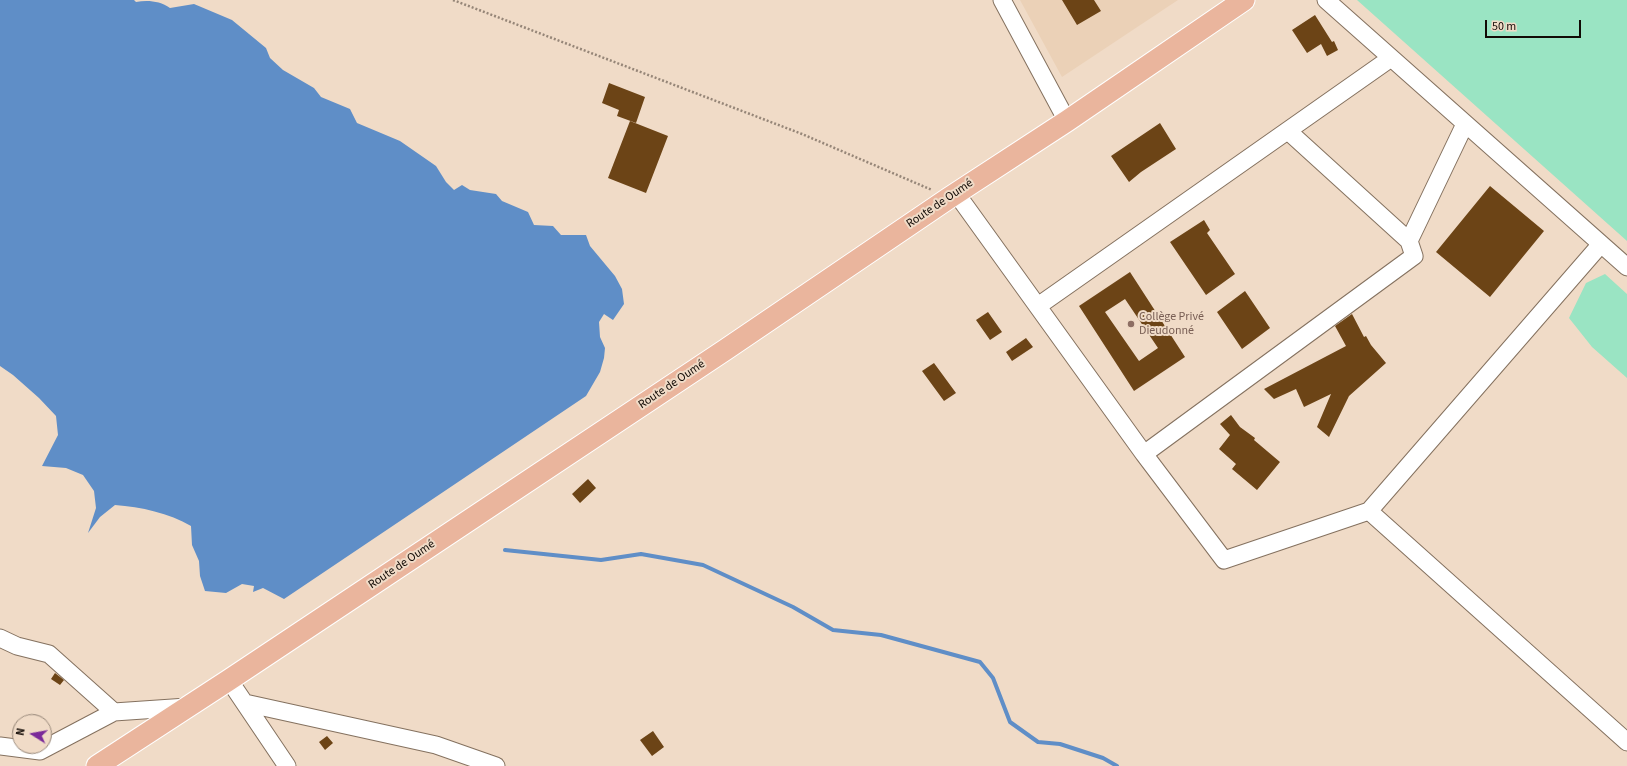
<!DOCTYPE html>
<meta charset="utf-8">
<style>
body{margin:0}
#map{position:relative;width:1627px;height:766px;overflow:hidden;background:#f0dbc7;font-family:"Source Sans 3",sans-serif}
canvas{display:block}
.north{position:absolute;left:12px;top:714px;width:40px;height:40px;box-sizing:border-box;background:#f0dbc7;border:1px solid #978779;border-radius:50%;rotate:281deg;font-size:11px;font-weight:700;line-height:16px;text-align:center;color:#110a05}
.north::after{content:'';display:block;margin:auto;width:14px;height:18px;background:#7b2a9a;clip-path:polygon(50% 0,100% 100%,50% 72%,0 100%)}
.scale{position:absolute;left:1485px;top:20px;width:96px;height:18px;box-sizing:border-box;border:2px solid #110a05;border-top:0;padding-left:5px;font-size:12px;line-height:14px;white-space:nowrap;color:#110a05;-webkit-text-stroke:3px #f0dbc7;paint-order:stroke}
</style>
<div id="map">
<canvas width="1627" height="766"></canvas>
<div class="north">N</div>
<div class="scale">50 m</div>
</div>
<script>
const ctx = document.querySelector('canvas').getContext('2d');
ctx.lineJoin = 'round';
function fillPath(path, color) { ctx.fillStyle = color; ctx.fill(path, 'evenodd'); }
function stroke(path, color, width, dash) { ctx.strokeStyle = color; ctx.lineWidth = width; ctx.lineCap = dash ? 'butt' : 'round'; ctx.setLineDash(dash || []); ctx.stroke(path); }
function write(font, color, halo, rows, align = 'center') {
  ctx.font = font + ' "Source Sans 3",sans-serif'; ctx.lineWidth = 4; ctx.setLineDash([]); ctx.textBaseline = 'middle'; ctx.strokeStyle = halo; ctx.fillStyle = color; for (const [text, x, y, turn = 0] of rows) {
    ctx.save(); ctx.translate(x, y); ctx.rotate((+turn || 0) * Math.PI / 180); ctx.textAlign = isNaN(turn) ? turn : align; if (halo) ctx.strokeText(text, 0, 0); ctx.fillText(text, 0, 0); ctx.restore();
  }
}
const built = new Path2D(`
 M1020,0h158l-116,77z`);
const green = new Path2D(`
 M1357,0h270v241z
 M1605,274l22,20v84l-35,-31 -23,-29 17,-35z`);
const water = new Path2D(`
 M0,0h134l2,2c12,-2 24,-1 34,6l24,-4 38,16 34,28 4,10 13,12 31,18 7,9 29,12 7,14 43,18 36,25 10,16 8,8 8,-5 8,5 26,4 6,7 26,11 6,13 19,1 8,9h25l4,11 25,30 7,13 2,15 -11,16 -9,-6 -5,8 1,15 5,11 -1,10 -4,14 -14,24 -302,203 -21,-11 -10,4 1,-6 -12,-2 -16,9 -21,-2 -5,-15 -1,-15 -7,-16 -1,-19c-22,-13 -50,-19 -76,-21l-15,12 -12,16 8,-25 -2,-17 -11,-16 -17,-7 -24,-2 16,-31 -2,-19 -17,-18 -26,-23 -13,-9z`);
const stream = new Path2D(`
 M505,550l96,10 40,-6 62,11 90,42 40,23 48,5 99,27 13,16 17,44 28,20 22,2 43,14 14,8`);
const building = new Path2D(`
 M1062,0h32l7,11 -24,14z
 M1315,15l17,27 2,-1 4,9 -11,6 -6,-12 -14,9 -15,-23z
 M609,83l36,14 -9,26 -19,-7 2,-6 -17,-7z
 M630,121l38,15 -22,57 -38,-15z
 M1160,123l16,26 -35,23 -12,10 -18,-26z
 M1490,186l54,45 -54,66 -54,-45z
 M1204,220l6,10 -3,3 28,41 -29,21 -36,-53z
 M1130,272l55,85 -51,34 -55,-85zM1125,299l33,49 -19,13 -34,-49z
 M1245,291l25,37 -28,21 -25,-37z
 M988,312l14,20 -12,8 -14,-20z
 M1352,314l12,23 2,-1 5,9 15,18 -37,33 -20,41 -12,-10 14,-33 -27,13 -8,-18 -22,10 -10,-10 82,-43 -11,-20z
 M1026,338l7,9 -21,14 -6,-9z
 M934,363l22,30 -12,8 -22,-30z
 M1231,415l9,12 15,11 -1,2 26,22 -23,28 -25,-21 4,-5 -17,-15 11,-14 -10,-11z
 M588,479l8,9 -16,15 -8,-9z
 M55,673l9,7 -4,5 -9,-6z
 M653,731l11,16 -12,9 -12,-16z
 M327,736l6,7 -8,7 -6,-8z`);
const path = new Path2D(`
 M453,0l349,134 130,56`);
const minor = new Path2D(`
 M1002,0l65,121
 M1326,0l301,267
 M956,193l188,261 80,106 145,-49 232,-267
 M1409,241l56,-117
 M1038,306l353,-248
 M1144,454l270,-198 -5,-15 -121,-110
 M1369,511l258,231
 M0,638l17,8 32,8 65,58
 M229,680l58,86
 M245,703l191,42 60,21
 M0,746l40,5 74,-39 73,-5`);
const major = new Path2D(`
 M97,766l132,-86 496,-330 224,-152 118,-77 177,-121`);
const markers = [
 [1131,324,4,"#8d6e63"]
];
const streetNames = [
 ["Route de Oumé",940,204,-34],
 ["Route de Oumé",672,385,-34],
 ["Route de Oumé",402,565,-34]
];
const educationNames = [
 ["Collège Privé",1139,317],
 ["Dieudonné",1139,331]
];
fillPath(built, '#ebd1b7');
fillPath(green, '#9ae4c3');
fillPath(water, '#5f8ec7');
stroke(stream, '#5f8ec7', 4);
fillPath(building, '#6c4416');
stroke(minor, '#84715f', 19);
stroke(major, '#fff', 23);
stroke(path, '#968678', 2.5, [2, 2]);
stroke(minor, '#fff', 17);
stroke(major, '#eab59d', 21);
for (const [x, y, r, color] of markers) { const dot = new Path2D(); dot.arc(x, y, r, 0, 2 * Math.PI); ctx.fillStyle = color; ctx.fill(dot); stroke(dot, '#f0dbc7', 1.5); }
write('12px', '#110a05', '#f0dbc7', streetNames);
write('12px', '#785e54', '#f0dbc7', educationNames, 'left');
</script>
